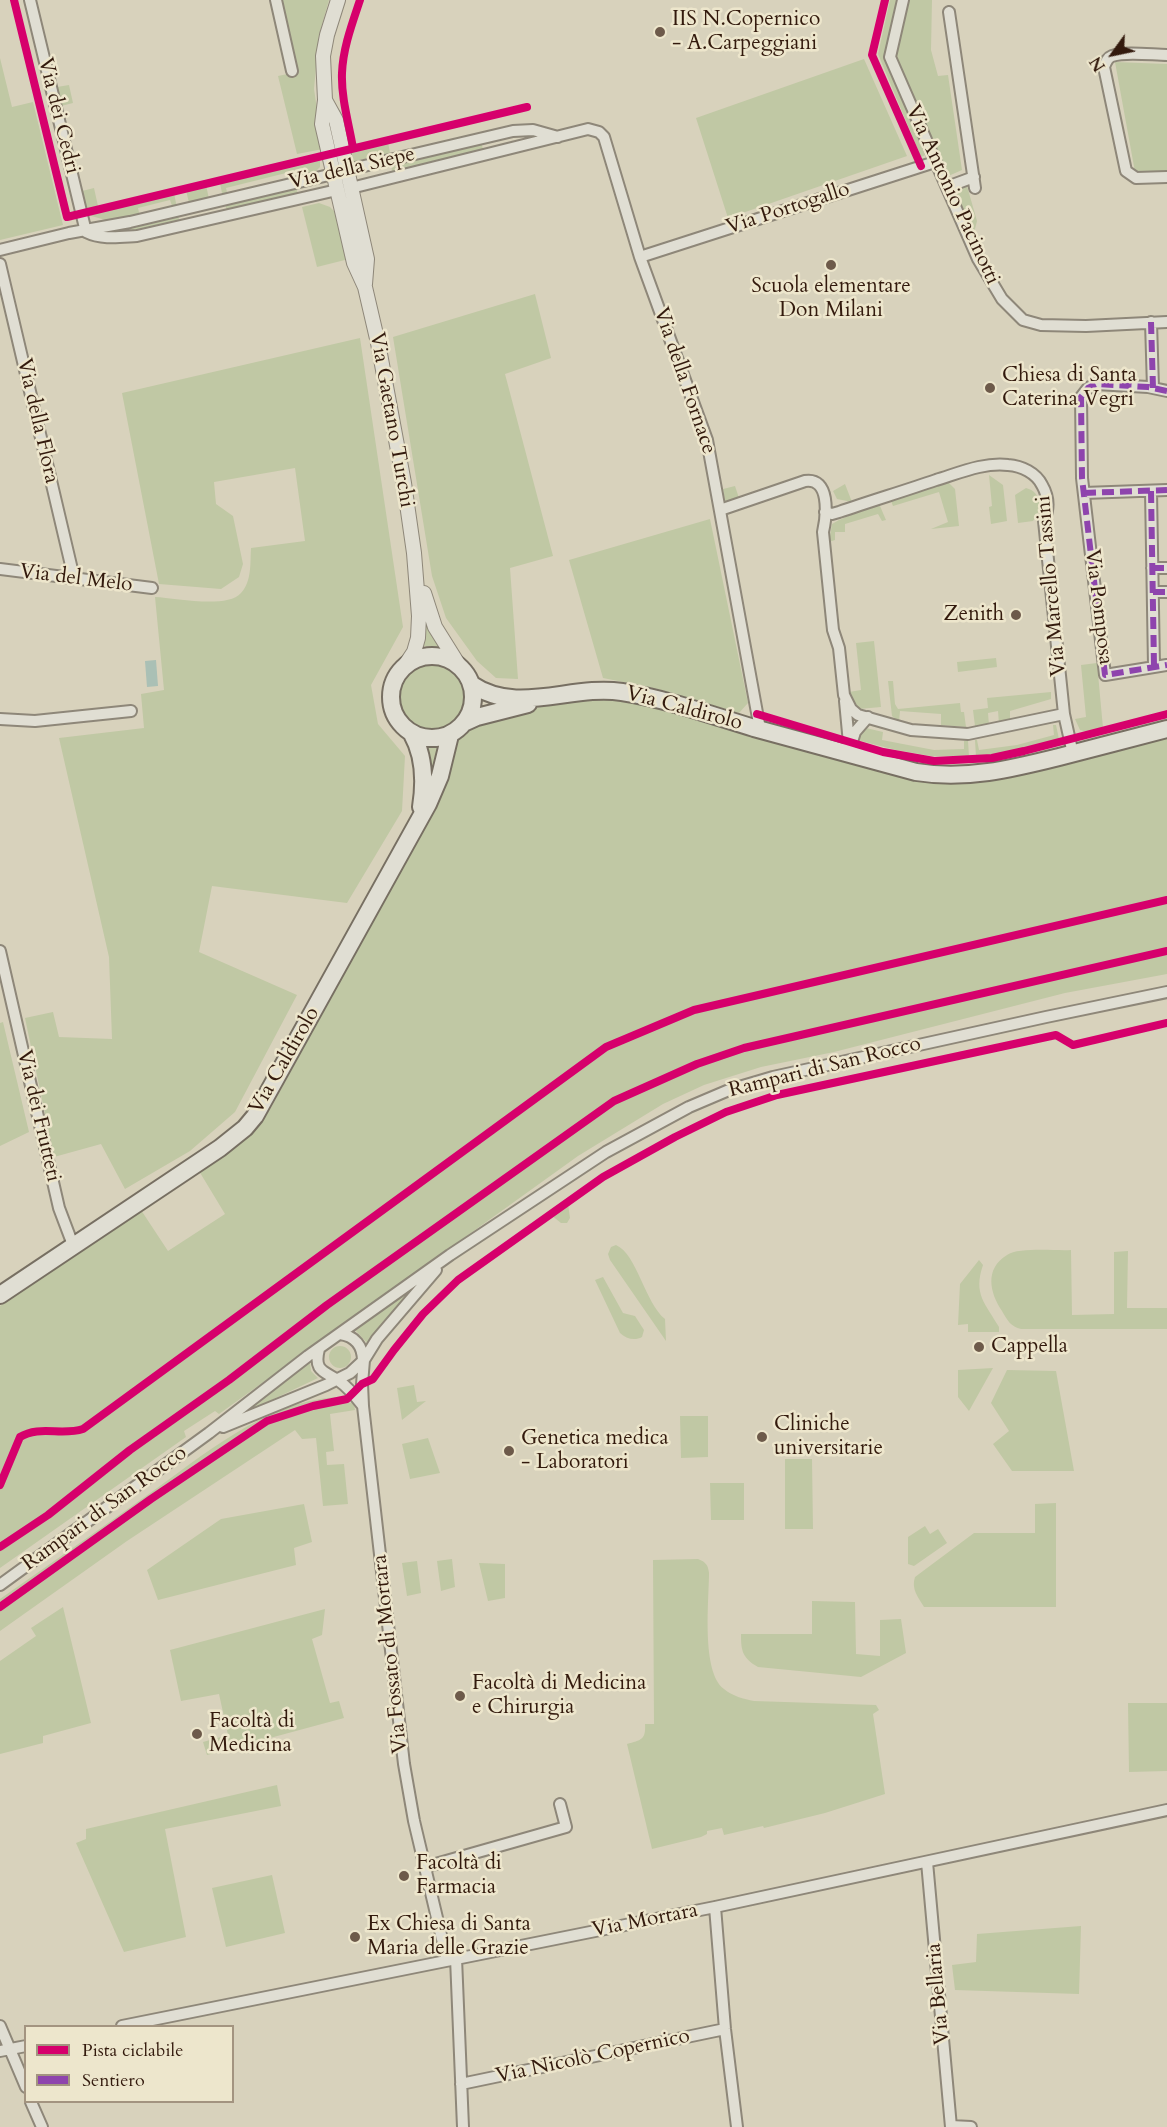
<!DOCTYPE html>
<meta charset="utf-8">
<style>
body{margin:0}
#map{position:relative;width:1167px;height:2127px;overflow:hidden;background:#d8d2bc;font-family:Cardo,serif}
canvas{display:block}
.legend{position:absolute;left:24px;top:2025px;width:210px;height:78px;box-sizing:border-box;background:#ede6cc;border:2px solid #a39480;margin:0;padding:8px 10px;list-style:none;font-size:18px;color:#331a0d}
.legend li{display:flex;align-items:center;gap:12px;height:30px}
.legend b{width:30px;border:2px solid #a39480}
.north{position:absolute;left:1083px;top:24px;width:60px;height:60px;-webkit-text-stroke:4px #ede6cc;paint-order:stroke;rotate:237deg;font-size:16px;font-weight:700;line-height:24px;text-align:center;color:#331a0d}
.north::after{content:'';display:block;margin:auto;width:21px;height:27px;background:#331a0d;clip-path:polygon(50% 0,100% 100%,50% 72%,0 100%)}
</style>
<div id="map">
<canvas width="1167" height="2127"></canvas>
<ul class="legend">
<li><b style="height:8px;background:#d6006c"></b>Pista ciclabile</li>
<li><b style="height:8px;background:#8e44ad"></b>Sentiero</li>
</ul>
<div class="north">N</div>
</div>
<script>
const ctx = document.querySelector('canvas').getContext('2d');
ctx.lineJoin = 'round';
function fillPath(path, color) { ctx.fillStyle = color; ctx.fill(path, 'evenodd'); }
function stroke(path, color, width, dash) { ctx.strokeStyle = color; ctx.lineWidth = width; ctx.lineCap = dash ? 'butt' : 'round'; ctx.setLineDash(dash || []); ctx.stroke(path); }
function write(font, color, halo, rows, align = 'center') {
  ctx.font = font + ' Cardo,serif'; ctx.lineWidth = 5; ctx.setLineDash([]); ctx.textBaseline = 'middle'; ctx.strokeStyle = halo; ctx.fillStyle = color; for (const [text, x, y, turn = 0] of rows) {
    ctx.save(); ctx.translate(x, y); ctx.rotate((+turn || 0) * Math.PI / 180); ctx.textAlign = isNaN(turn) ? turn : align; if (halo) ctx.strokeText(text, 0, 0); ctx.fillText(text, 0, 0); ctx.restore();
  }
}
const green = new Path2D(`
 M280,0h49l-10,35 -5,54 9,60 -26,5 -19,-78 19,-4z
 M890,0h9l-13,55 42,99 -7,3 -43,-103z
 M909,0h23l-1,50 7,26 10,-1 14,95 -16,7 -50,-123z
 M0,58l12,49 21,-5 30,123 -63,15z
 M864,59l43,97 -179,62 -32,-100z
 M1115,62l52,2v107l-32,1z
 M69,85l4,18 -12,3 -4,-19z
 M388,142l2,11 -39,9 -2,-10z
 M481,142l2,7 -91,22 -1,-8z
 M320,159v8l-8,8 -8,2 -2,-8 -76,19 2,8 -5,2 -3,-15z
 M206,185l3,14 -20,4 -3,-13z
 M967,186l10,35 -4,16 -20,-46z
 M296,187l2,7 -71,17 -2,-7z
 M94,188l4,18 -11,3 -5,-18z
 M174,193l3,15 -4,1 -3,-9 -32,8 2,9 -31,4 -21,-6z
 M319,203l11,4 7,7 12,45 -32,8 -15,-60z
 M178,216l2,6 -66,12 1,-6 20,-2z
 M535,294l16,64 -46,16 48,182 -43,12 8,111 -22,-1 -19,-17 -31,-43 -14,-42 -39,-239z
 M360,338l43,289 -32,58 7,39 27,32 -3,55 -55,92 -135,-17 -13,66 98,43 -62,117 -45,39 -65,38 -24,-45 -47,13 -29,-139 28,-6 6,25 53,2 -3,-82 -50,-219 85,-10 -3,-34 23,-4 -9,-93c20,1 72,12 86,-4 11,-12 9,-30 10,-45l54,-7 -10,-73 -81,14 2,22 17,12 10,48 -4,13 -18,12 -62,-5 -37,-191z
 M989,475l14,10 4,36 -16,3 -2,-17 3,-1z
 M948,482l7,7 4,37 -28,3 17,-7 -9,-30 -46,14 -2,-5z
 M845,484l7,18 -15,-3 -4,-8z
 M735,486l4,12 -14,3 -2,-12z
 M1026,488c16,4 17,22 7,33l-15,2 -3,-28z
 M875,505l5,1 6,14 -4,1 -4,-7 -33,10v8h-10v8l-6,2 3,-18 7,-4z
 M710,519l38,184 -9,10 -81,-24 -55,-11 -34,-118z
 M423,607l17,40 -17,-1z
 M874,641l7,66 -22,2 -9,-9 -1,-8 12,-2 -5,-47z
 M996,658l1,9 -39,5 -1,-10z
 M398 697a34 34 0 1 1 68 0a34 34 0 1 1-68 0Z
 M1097,663l6,65 -16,4 -7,-2 -5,-11 11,-2 -5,-52z
 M888,681h5l2,23 3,5 62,-6 1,9h3l2,15 -25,-2v-11l-41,-3 -1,11 -7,-6z
 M1051,692v7l-41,12v10l-11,3 -1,-13 -10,2 1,12 -14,1 -2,-16 15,-2 -1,-10z
 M602,697l50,9 249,70 18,3 248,-43v238l-102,19 -231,59 -73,15 -57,18 -41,19 -85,52 -359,258 -4,-3 -31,20 2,6 -186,131v-262l141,-96 27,41 57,-37 -26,-43c28,-19 55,-36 73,-65l169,-312c3,-12 7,-39 13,-49 18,-31 114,-43 148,-48z
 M1053,725h3l3,14 -41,11 -42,7 -1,-17h2l2,10 38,-5 37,-10z
 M866,728l17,4 -1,8 52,10 30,-1v-8h4l1,15h-38l-35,-6 -39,-10 2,-6z
 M421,744h24l-20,56z
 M3,1022l26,110 -29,14v-123z
 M568,1204l2,14 -3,5h-6l-10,-8z
 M616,1245c21,9 29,58 49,74l1,22 -56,-81 -2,-6 3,-7z
 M1071,1250l1,65 42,-1v-62l14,-1 -1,57h40v21h-146c-10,-2 -14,-9 -19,-18 -12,-18 -18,-42 5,-56 12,-8 49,-4 64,-5z
 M979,1260l4,5c-10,29 2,38 16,62v5h-31v-8l-10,1 2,-41z
 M603,1277l20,36 12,3 9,14 -2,7c-7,4 -16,2 -22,-4l-25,-53z
 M414,1288l-47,55 -12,-13z
 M329 1357a11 11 0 1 1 22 0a11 11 0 1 1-22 0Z
 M310,1362l1,9 7,7 -76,36z
 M993,1368l-24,43 -11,-14v-27z
 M1007,1370l49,1 18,100h-62l-19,-27 16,-13 -18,-28z
 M414,1385l3,17 9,-1 -24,19 -5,-32z
 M335,1397l19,7 1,6 -25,4 4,37 -8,1 1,13 17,-1 4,40 -25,2 -7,-68 -14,1 -7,-9 -168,111 -127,90v-32c49,-34 98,-69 146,-103 58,-41 117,-93 189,-99z
 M680,1416h28v41l-27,1z
 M428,1438l12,35 -30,6 -8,-35z
 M785,1459h27l1,70h-28z
 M710,1483h34v37h-33z
 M1056,1503v104h-132c-6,-10 -13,-18 -9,-30l59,-44h61v-29z
 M304,1504l8,38 -18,6 2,17 -138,35 -11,-30 74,-51z
 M925,1526l5,8 8,-5 9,14 -33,23 -6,-2v-27z
 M452,1559l3,28 -14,4 -4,-30z
 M698,1559c8,3 10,6 11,14 0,27 -8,99 15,116 8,7 20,10 30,12l122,4 3,5 -6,4 12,80 -60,19 -61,15 -1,-2 -39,9 -2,-7 -15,3v3l-6,3 -49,12 -25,-105c14,-4 19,-4 18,-20h9l-1,-164z
 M417,1561l4,32 -14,3 -5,-33z
 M479,1563l26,1v34l-17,3z
 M812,1601l43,1 1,52 24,2v-36l21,-1 5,34 -45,24 -103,-10c-16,-9 -17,-17 -17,-33h71z
 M63,1607l28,116 -48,13v7l-43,11v-93l36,-25 -5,-8z
 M325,1609l-3,26 -10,4 18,64 9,-2 5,17 -137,37 -4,-13 25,-7 -9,-41 -38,7 -11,-51z
 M1128,1703h39v68l-38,1z
 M277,1785l4,21 -116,23 21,108 -62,15 -48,-109 10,-4v-10z
 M272,1875l13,58 -59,14 -14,-59z
 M1081,1926l-2,68 -124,-4 -3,-25 24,-3 1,-28z`);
const water = new Path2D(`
 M156,660l2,26 -11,1 -2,-26z`);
const minor = new Path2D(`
 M30,0l56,232
 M276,0l16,71
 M903,0l-13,57 88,202 24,40 21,21 18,5 45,1 81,-4
 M949,12l26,176
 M1167,55c-14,0 -42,-4 -55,1 -5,2 -6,6 -8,11l22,104 10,7 31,-1
 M347,170l166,-39 20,-1 25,7
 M947,187l27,-10
 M351,188l237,-59 11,3 5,5 36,120 67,183 53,289
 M86,232c16,8 34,5 51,4l200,-46
 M0,250l69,-17 61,-11 203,-48
 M640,257l295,-95
 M0,264l74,314
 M1151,322l2,66
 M1167,391l-19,-4 -52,-3 -8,4 -7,9 1,81 23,197 62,-10
 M1151,491l3,175
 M1084,493l83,-3
 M720,510l85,-29c25,-4 22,33 18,51l10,98 6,18 5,47 7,14 7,6 53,15 57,4 96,-20
 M825,512l7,2 7,-2c32,-11 65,-21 97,-32 23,-7 48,-18 72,-15 14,1 28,8 34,20 7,12 7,24 2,36l20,193 9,40
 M1152,568h15
 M0,569l152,19
 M1153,592h14
 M845,701l5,53
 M0,719l35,2 96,-10
 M851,745l4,-13 13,-15
 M0,951l59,257 14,37
 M340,1334c15,2 23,12 23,27
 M319,1349c-6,23 6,22 20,32 9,6 17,16 24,25
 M364,1360l-2,24 1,22 41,358 10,57 33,139
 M223,1427l103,-42 24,-12 14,-13 13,-21 59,-69
 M0,1585l209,-152 99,-77 142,-101 156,-103 83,-45 40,-17 44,-13 273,-60 121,-25
 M927,1862l24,265
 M425,1867l141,-40 -6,-23
 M715,1907l10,122 12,98
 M456,1958l7,169
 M0,2026l26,61
 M122,2026l593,-119 452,-97
 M0,2051l26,-5
 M461,2084l264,-55
 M31,2102l11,25
 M951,2126l20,1`);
const tertiary = new Path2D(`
 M338,0l-11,35 -4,21 2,44 -3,24 32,139 11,24 13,56 26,140 10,70 5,63 -1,22 -4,14 -8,12
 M325,100l11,20 31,139 -2,25
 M424,593l11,34 25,40`);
const secondary = new Path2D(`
 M391 697a41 41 0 1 1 82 0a41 41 0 1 1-82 0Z
 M471,684c47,32 100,0 151,8 45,7 89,23 132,36 54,15 108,29 162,44 50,8 95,-3 143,-15 36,-9 72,-19 108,-28
 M466,722l11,-5 51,-13
 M412,734c13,23 13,48 9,73
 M0,1295l220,-147 25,-20 10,-12 173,-312 12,-28 10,-41`);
const quiet = new Path2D(`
 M1151,322l2,66
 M1167,391l-19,-4 -52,-3 -8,4 -7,9 1,81 23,197 62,-10
 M1151,491l3,175
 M1084,493l83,-3
 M1152,568h15
 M1153,592h14`);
const cycleway = new Path2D(`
 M14,0l53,217 460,-110
 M885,0l-13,55 49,111
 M353,148c-4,-24 -12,-50 -11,-75 1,-25 10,-49 18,-73
 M757,714l126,38 51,9 58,-3 32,-7 143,-37
 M0,1485l20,-48c19,-12 42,-1 63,-8l523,-382 88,-37 473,-110
 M0,1547l48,-32 82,-65 99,-70 98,-75 287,-204 83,-37 47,-16 423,-97
 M0,1607l151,-108 116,-78 46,-15 34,-7 15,-15 11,-5 21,-29 29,-36 35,-34 145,-103 72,-40 51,-25 51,-17 279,-60 17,10 94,-22`);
const markers = [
 [660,32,6,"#6d5a4a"],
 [831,265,6,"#6d5a4a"],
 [990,388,6,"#6d5a4a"],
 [1016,615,6,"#6d5a4a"],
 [979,1347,6,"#6d5a4a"],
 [762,1437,6,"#6d5a4a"],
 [509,1451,6,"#6d5a4a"],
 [460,1696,6,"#6d5a4a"],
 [197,1734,6,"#6d5a4a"],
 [404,1876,6,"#6d5a4a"],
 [355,1937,6,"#6d5a4a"]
];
const poiNames = [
 ["IIS N.Copernico",672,20],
 ["- A.Carpeggiani",672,44],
 ["Scuola elementare",831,287,"center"],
 ["Don Milani",831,311,"center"],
 ["Chiesa di Santa",1002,376],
 ["Caterina Vegri",1002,400],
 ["Zenith",1004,615,"right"],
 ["Cappella",991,1347],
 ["Cliniche",774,1425],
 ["universitarie",774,1449],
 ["Genetica medica",521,1439],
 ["- Laboratori",521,1463],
 ["Facoltà di Medicina",472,1684],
 ["e Chirurgia",472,1708],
 ["Facoltà di",209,1722],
 ["Medicina",209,1746],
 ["Facoltà di",416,1864],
 ["Farmacia",416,1888],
 ["Ex Chiesa di Santa",367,1925],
 ["Maria delle Grazie",367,1949]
];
const streetNames = [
 ["Via dei Cedri",58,116,76],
 ["Via della Siepe",352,169,-13],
 ["Via Antonio Pacinotti",952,195,65],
 ["Via Portogallo",788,209,-18],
 ["Via della Fornace",684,381,71],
 ["Via Gaetano Turchi",391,420,80],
 ["Via della Flora",37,421,77],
 ["Via del Melo",76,579,7],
 ["Via Marcello Tassini",1052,586,-95],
 ["Via Pomposa",1098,607,83],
 ["Via Caldirolo",684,709,15],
 ["Via Caldirolo",285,1061,-60],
 ["Rampari di San Rocco",825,1068,-14],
 ["Via dei Frutteti",38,1116,77],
 ["Rampari di San Rocco",105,1509,-36],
 ["Via Fossato di Mortara",391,1654,-96],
 ["Via Mortara",645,1921,-11],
 ["Via Bellaria",939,1994,-95],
 ["Via Nicolò Copernico",593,2057,-12]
];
fillPath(green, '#c0c8a4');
fillPath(water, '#aac0b5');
stroke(minor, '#8e8779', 14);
stroke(tertiary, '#8e8779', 16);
stroke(secondary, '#776f62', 20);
stroke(minor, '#e0ded3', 10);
stroke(tertiary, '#e0ded3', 14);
stroke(secondary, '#e0ded3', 16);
stroke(quiet, '#8e44ad', 6, [12, 6]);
stroke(cycleway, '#d6006c', 8);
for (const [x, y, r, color] of markers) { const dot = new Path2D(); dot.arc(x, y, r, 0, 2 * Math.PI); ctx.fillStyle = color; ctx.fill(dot); stroke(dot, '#ede6cc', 2); }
write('21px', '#331a0d', '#ede6cc', poiNames, 'left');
write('21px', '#331a0d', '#ede6cc', streetNames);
</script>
